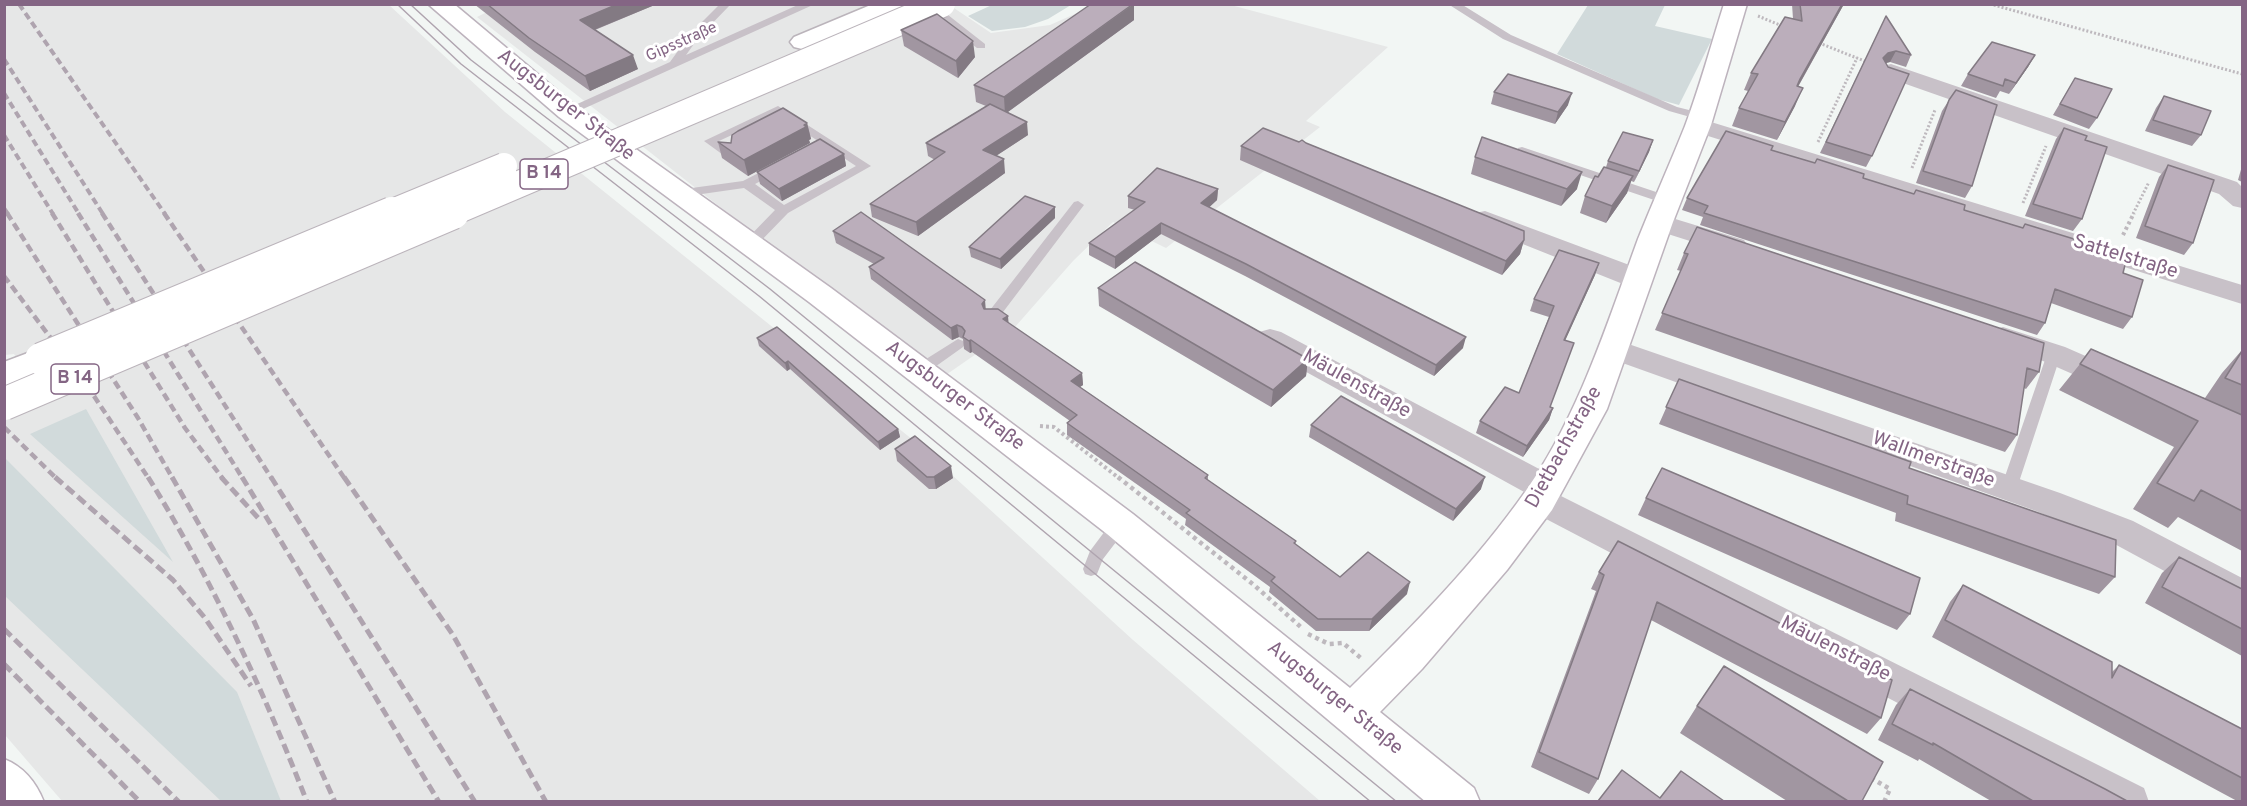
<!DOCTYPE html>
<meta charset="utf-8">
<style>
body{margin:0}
#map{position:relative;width:2247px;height:806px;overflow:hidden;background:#f2f6f4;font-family:Overpass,sans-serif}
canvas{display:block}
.frame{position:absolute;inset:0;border:6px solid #846584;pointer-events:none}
</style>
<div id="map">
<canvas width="2247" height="806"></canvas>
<div class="frame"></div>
</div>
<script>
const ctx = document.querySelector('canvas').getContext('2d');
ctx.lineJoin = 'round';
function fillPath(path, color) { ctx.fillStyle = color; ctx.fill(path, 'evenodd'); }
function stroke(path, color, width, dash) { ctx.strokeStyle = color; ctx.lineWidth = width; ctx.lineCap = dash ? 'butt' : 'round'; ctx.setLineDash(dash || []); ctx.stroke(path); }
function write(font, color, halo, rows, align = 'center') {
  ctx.font = font + ' Overpass,sans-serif'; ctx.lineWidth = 6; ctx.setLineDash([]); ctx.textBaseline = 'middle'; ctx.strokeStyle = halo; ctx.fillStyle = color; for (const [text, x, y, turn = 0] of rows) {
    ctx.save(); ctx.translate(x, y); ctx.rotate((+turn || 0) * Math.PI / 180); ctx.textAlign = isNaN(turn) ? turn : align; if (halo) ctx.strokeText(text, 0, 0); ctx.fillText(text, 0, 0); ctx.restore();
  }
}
const built = new Path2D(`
 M503,4h445l43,29 59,-8 45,-20 132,-1 161,43 -82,74 14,6 -154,121 -53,-26 -40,39 -58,66 -75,52 -463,-362z
 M5,5h384l116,107 413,332 215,196 187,161h-1258l-57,-66 -1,-370 21,7 -11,-18 -9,1z`);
const green = new Path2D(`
 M994,4h77v1l-23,14 -23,8 -33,4 -24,-15z
 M1588,5h77l-10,21 57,13 -33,66 -22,-6 -100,-45z
 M86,409l87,153 -143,-128z
 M4,457l233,235 44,109h-60l-216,-205z`);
const pathFar2 = new Path2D(`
 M1990,4l252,70
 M1758,16l27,11
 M1819,43l48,19
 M1818,142l39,-84
 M1912,168l23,-58
 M2023,203l23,-57
 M2133,214l16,-32`);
const pathFar1 = new Path2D(`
 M2123,235l11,-22
 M1040,426l14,1 66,52`);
const path = new Path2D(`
 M1118,477l136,108 49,44
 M1308,634l21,10 14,-1 19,16
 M1871,778l19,11 -6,13`);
const service = new Path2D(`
 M720,4h11l-32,33 -13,18 114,-51h15l-243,110h-8v-4l106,-48 21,-29z
 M925,4h9l51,40v4h-8l-52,-40z
 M1448,4h13l50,31 166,72 28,7 2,2 -6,4 -32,-9 -166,-72z
 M778,106l93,60 -83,47 -33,34 -5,1 -7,-4 2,-3 30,-31 -31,-22 -63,9 -4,-1 -2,-3 2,-3 66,-9 33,-17 4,1v6l-25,13 29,21 72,-39 -79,-52 -58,27 15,10v6h-8l-22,-16z
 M1522,147l149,50 2,3 -2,3h-8l-145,-49v-6z
 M1078,201l6,4 -87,115h-10l-2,-3 2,-3 87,-112z
 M958,339l5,2 2,3 -2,3 -38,27h-10l-2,-4 2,-4z
 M2054,349l7,5 -44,134 -2,4h-12l-2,-4 46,-134z
 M1120,518l6,1 2,5 -2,5 -23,30 -6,15 -6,2 -6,-2 -2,-5 7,-18 24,-32z`);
const minor = new Path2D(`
 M1891,64l346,118 5,5v21l-9,-2 -14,-12 -336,-118 -4,-5 4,-5z
 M1698,118l544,167v19l-553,-174 -3,-5 3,-5z
 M1485,211l163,61 4,7 -4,7 -10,2 -10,-2 -153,-61 -4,-6 4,-6z
 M1659,214l85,26 4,6 -4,6 -10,3 -85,-27 -4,-6 4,-6z
 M2003,327l62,20 64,28 5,8 -5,8 -11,3 -75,-33 -51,-17 -4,-7 4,-7z
 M1270,329l11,3 277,147 5,9 -4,7 585,293 5,14h-62l-560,-293 -5,-9 4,-7 -267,-147 -4,-7 4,-7z
 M1614,339l446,154 73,28 109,57v32l-13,-4 -120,-65 -73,-30 -433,-155 -4,-7 4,-7z`);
const secondary = new Path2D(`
 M428,4h26l123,103 254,181 302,226 217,174c62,-61 125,-125 175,-196 53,-75 82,-168 113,-253 15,-38 32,-75 47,-113 15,-40 26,-81 39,-122h23l-36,121 -38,97 -66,187 -55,101 -45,60 -85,99 -42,43 94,76 6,14h-54l-319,-268 -298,-232 -250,-185z
 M4,759c20,8 32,23 40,43h-40z`);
const trunk = new Path2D(`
 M873,4h32l-3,5 -92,38 -8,2 -8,-2 -4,-5 4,-5z
 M41,348l11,3 5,8 -5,8 -48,19v-24z`);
const tram = new Path2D(`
 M397,4l64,60 298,232 612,506
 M410,4l61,56 299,229 627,513`);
const railFar2 = new Path2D(`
 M19,4l146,210
 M4,59l99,155
 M4,93l75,121
 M4,135l49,79
 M4,208l4,6`);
const railFar1 = new Path2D(`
 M7,213l131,205 35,61
 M52,213l133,215 38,51
 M78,213l165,266
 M102,213l170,266
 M164,213l181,266
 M4,276l86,114 59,89
 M4,427l53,52`);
const rail = new Path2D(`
 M55,477l118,103 32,38 46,68
 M148,477c64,103 115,212 159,325
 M172,477l81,142 82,183
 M221,477l39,43
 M242,477l197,325
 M271,477l204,325
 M344,477l109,158 93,167
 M4,629l175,173
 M4,664l136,138`);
const trunkBridgeFar1 = new Path2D(`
 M388,214l116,-48
 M449,214l493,-210`);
const trunkBridge = new Path2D(`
 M41,359l351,-146
 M4,404l449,-191`);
const wall = new Path2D(`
 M474,4h183l-62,26 43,39 -48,22 -55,-39z
 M1134,4v16l-126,92 20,23 -32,21 9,17 -87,63 -46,-19 -2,-13 65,-44 -7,-4 -2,-13 60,-37 -10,-4 -2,-17z
 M1792,4h52l-46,83 -3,19 -18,34 -45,-14 7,-18 9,-17 -4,-1 7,-17 42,-54z
 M1886,16l25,39 -5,12 -16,-5 -4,1 -14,93 -6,11 -46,-14z
 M901,30l74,27 -17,21 -54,-32z
 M2035,55l-7,12 -19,27 -9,-3 -4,7 -35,-12 7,-12z
 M2075,78l22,40 -8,11 -36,-14z
 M1494,92l74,13 -13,19 -64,-20z
 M2164,96l37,39 -9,11 -47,-15 11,-23z
 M1949,100l23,86 -7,12 -49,-15 26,-72z
 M807,123l4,16 -2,1 1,3 -62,33 -26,-18 -4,-16 13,1z
 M2064,128l21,12 -3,79 -9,12 -48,-15 31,-77z
 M1653,140l-4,12 -15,30 -3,-1 -4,12 -21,30 -26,-10 5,-17 21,-29 2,-6z
 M1299,142l7,1 218,97 -4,14 -18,21 -262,-115 1,-14z
 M1772,150l142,44 2,-4 48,20 58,18 3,-4 48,19 50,30 9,44 -9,12 -72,-26 -6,20 -8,12 -337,-110 3,-8 -21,-7 5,-12z
 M844,154l2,12 -64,35 -22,-17 -3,-12z
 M1475,157l102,32 -16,17 -90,-32z
 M2168,165l25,78 -9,12 -48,-17 23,-61z
 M2242,166v16l-4,-2z
 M1218,189l-1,11 -8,7 254,141 -29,28 -189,-100 -84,-42 -46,35 -26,-14v-12l46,-33 -7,-2v-12z
 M1055,207v11l-54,51 -30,-12 -2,-10z
 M833,231l153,78 22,14 74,50 1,12 -3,2 128,88v5l88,61 -1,4 45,32 67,17 -38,37h-53l-47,-39 1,-5 -85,-62 1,-6 -119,-84v-12l3,-2 -98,-69 -2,1 -6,-4 -1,-10 -4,-2 -7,3 -81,-61 -2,-12 5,-3 -38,-21z
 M1684,253l355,119 -13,17 -2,-1 -7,47 -12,17 -350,-122 26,-59 -4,-1z
 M1599,263l-4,12 -30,65 -15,67 3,1 -4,12 -26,37 -47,-24 4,-12 39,-28 30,-76 -19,-6 4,-12z
 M1098,288l210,71 -2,17 -35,31 -172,-101z
 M757,338l141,91 2,8 -20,13 -90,-81 -3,2 -28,-25z
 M2242,350v201l-64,-34 -10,11 -35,-19 41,-62 -115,-57 21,-26 125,34 17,-25z
 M1679,379l230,89 206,109 -16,17 -204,-73 1,-8 -237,-89z
 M1311,425l170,64 -28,32 -144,-84z
 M895,449l58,29 -17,11h-7l-32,-28z
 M1646,498l264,116 -13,16 -259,-115z
 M2179,557l63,32v67l-97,-53 17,-30z
 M1599,572l282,146 -14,16 -216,-114 -53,159 -9,15 -58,-27 65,-176 -5,-2z
 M1963,585l149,87 7,-7 123,64v72h-5l-305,-164 18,-35z
 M1910,689l217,112h-136l-72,-42 -1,2 -40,-21 18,-35z
 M1697,706l165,95h-75l-107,-68z`);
const shadedWall = new Path2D(`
 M618,4h39l-73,30 -4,-14z
 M1134,4v16l-129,94 -1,-17z
 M1842,4h2l-52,93 8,-18z
 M973,41l2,16 -17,21 -2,-17z
 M1896,51l-6,11 -8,2 1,-6 5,-5z
 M633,55l5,14 -48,22 -5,-15z
 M2035,55l-7,12 -19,27 7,-11z
 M1803,88l-8,18 -18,34 8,-18z
 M1572,93l-4,12 -13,19 3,-12z
 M1027,122l1,13 -43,28 -2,-13z
 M807,123l4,16 -2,1 1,3 -62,33 -4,-16z
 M1653,140l-4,12 -15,30 5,-11z
 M844,154l2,12 -64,35 -3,-12z
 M1004,159l1,14 -87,63 -2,-14z
 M1582,172l-5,17 -16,17 6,-17z
 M1633,176l-6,17 -21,30 6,-17z
 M1218,189l-1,11 -16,15v-12z
 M1055,207v11l-54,51 -1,-10z
 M1161,223v11l-46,35v-12z
 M1524,240l-4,14 -18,21 4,-14z
 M1599,263l-4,12 -35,77 4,-12z
 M985,300l1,12 -3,4 -1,-12z
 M1008,316l1,12 -6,-9z
 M957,325l2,12 -7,3 -1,-12z
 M1466,337l-3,11 -29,28 2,-11z
 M971,340l1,12 -2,1 -1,-12z
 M1308,359l-2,17 -35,31 2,-17z
 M788,361l2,8 -3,2 -2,-8z
 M1082,373l1,12 -12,8v-12z
 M1553,408l-4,12 -26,37 4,-11z
 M898,429l2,8 -20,13 -2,-8z
 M951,466l2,12 -17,11 -2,-12z
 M1485,477l-4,12 -28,32 3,-12z
 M1410,582l-3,12 -38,37 3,-12z`);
const building = new Path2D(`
 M487,4h131l-38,16 53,35 -48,21 -56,-38z
 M1091,4h42l-129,93 -30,-12z
 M1800,4h42l-42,75 -3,7 6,2 -18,34 -46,-14 19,-34 -7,-1 34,-56 17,4z
 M937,14l36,27 -17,20 -55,-31z
 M1886,16l25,39 -15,-4 -8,2 -5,5 5,9 21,7 -37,82 -46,-14z
 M1992,42l43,13 -19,28 -11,-4 -2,7 -35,-12z
 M1508,74l64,19 -14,19 -64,-20z
 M2075,78l37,11 -15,29 -37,-14z
 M1956,90l41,15 -25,81 -49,-15 26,-71z
 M2164,96l47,15 -10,24 -48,-15z
 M990,104l37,18 -44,28 21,9 -88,63 -46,-18 75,-52 -19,-9z
 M783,108l24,15 -3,2 2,2 -62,33 -26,-18 13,1 1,-8 6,-4z
 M1263,128l36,14 3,-2 4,3 218,88v9l-18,21 -265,-115z
 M2064,128l23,8 -2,4 22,7 -25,72 -49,-15z
 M1726,131l47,15 -2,4 44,13 2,-4 47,15 -1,4 51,16 2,-4 49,15 -1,5 59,18 2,-4 49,15 -1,4 53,18 -3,12 20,7 -11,37 -77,-28 -10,34 -341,-110 4,-7 -21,-8z
 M1623,132l30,8 -14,31 -31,-10z
 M1482,137l100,35 -15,17 -92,-32z
 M820,139l24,15 -65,35 -22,-17z
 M2168,165l46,15 -21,63 -48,-17z
 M1604,167l29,9 -21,30 -27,-10 10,-20 3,1z
 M1157,168l61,21 -17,14 265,134 -30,28 -190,-101 -85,-41 -46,34 -26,-14 56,-41 -17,-6z
 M1025,196l30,11 -55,52 -31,-12z
 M861,212l124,88 -3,4 2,5h14l10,7 -5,3 79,54 -11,8 137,94 -3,3 91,63 -2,2 46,34 28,-25 42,30 -38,37h-54l-47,-38 4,-4 -89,-64 4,-3 -123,-87 10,-8 -106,-75 -2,1 -6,-4 2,-6 -3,-4 -5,-2 -6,3 -82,-61 15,-9 -51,-27z
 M1697,227l347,116 -5,29 -12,-4 -10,67 -355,-122 26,-59 -4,-1z
 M1559,250l40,13 -35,77 10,3 -24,64 3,1 -26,38 -47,-25 25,-34 14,6 35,-87 -20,-7z
 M1135,262l173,97 -35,31 -175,-102z
 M777,327l121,102 -20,13 -90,-81 -3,2 -28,-25z
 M2091,349l151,66v96l-41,-21 -7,11 -37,-18 41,-62 -118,-57z
 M2242,351v34l-17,-7z
 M1679,379l232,83 -2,6 207,72 -1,37 -208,-73 1,-8 -242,-89z
 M1341,396l144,81 -29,32 -145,-84z
 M915,436l36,30 -17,11h-7l-32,-28z
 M1662,468l258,110 -10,36 -264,-116z
 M1618,541l274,139 -11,38 -224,-116 -59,177 -59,-27 65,-177 -5,-3z
 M2179,557l63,32v40l-80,-42z
 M1963,585l149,77v16l7,-13 123,64v49l-297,-158z
 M1724,666l159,96 -21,39h-14l-151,-95z
 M1910,689l195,100 22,12h-94l-100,-58v2l-41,-21z
 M1622,770l38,28 21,-27 43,30h-126z`);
const farStreetnames = [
 ["Gipsstraße",682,43,-24]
];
const shields = [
 [544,174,48],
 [75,379,48]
];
const shieldNames = [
 ["B 14",544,174],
 ["B 14",75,379]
];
const streetNames = [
 ["Augsburger Straße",565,106,38],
 ["Sattelstraße",2125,258,17],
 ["Mäulenstraße",1356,385,29],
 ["Augsburger Straße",954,397,37],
 ["Dietbachstraße",1565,448,-61],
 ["Wallmerstraße",1933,461,20],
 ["Mäulenstraße",1835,650,27],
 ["Augsburger Straße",1334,699,39]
];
fillPath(built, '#e6e7e7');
fillPath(green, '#d1dadb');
stroke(secondary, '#bdb3bd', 3);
stroke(trunk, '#bbb4bb', 3);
stroke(pathFar2, '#beb9be', 3, [2, 2]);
stroke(pathFar1, '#beb9be', 4, [3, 3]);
stroke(path, '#beb9be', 4.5, [4, 4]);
fillPath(service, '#c8c1c8');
fillPath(minor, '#c8c1c8');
fillPath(secondary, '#fff');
fillPath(trunk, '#fff');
stroke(tram, '#afa4af', 1.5);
stroke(railFar2, '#afa4af', 4, [7, 4]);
stroke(railFar1, '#afa4af', 4.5, [8, 4.5]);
stroke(rail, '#afa4af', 5, [10, 5]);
stroke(trunkBridgeFar1, '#bbb4bb', 28, []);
stroke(trunkBridge, '#bbb4bb', 34, []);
stroke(trunkBridgeFar1, '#fff', 26);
stroke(trunkBridge, '#fff', 32);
fillPath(wall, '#a196a1');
fillPath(shadedWall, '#837a83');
fillPath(building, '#bbaebb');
stroke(building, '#837a83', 1.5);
write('16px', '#846584', '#fff', farStreetnames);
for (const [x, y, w] of shields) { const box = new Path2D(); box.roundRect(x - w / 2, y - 15, w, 30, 4.5); ctx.fillStyle = '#fff'; ctx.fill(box); stroke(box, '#846584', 1.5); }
write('bold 18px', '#846584', null, shieldNames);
write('20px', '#846584', '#fff', streetNames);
</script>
